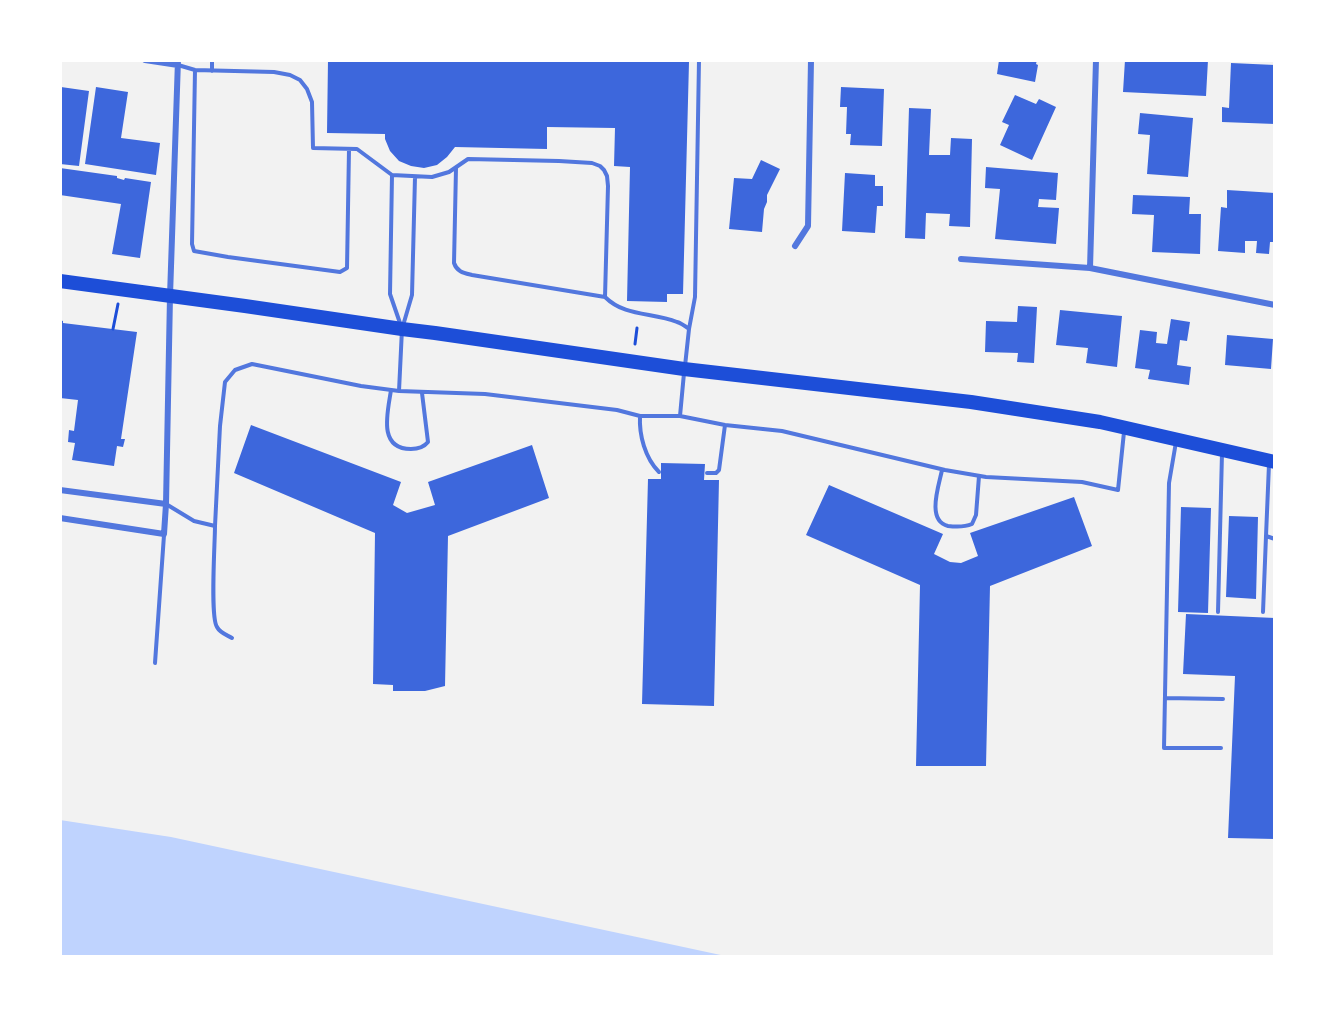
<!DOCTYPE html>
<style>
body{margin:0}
#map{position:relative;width:1335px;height:1017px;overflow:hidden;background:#f2f2f2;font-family:"Asap Condensed",sans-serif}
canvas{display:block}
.frame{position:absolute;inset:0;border:62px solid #fff;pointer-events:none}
</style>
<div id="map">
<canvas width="1335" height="1017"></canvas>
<div class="frame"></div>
</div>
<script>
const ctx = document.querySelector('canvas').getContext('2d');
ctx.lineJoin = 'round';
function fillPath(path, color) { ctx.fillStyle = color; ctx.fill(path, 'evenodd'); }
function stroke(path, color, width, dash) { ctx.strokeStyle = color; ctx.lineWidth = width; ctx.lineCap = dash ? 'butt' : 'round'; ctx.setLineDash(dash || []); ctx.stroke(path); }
const water = new Path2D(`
 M60,820l111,17 559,120h-670z`);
const building = new Path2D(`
 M328,60h284l77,2 -6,232h-16v8l-40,-1 3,-134 -16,-1 1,-38 -68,-1v22l-92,-2 -8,10 -10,8 -13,3 -13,-2 -12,-5 -9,-10 -5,-12v-5l-58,-1z
 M999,60h38l-1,4 2,1 -3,17 -38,-8z
 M1125,60h83l-2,36 -83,-4z
 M1231,63l44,2v59l-53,-2v-15l7,1z
 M61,87l28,4 -10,75 -19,-2v-69z
 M96,87l32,5 -7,46 39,5 -4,32 -71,-11z
 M841,87l43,2 -2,57 -32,-1 1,-11h-5l1,-27h-7z
 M1015,95l21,9 3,-5 17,8 -24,53 -32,-15 9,-20 -7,-3z
 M909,108l22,1 -2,46h21l1,-17 21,1 -2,88 -21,-1 1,-12 -24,-1 -1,26 -20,-1z
 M1140,113l53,5 -5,59 -41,-3 3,-39 -12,-1z
 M761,160l19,9 -13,26v7l-3,7 -2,23 -33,-3 5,-51 18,1z
 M986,167l72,6 -2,27 -17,-1 -1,8 21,1 -3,36 -61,-5 5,-50 -15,-1z
 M60,168l57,8v2l7,2 1,-2 26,4 -11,76 -28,-4 9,-50 -61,-9z
 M845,173l30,2v11h8v20h-6l-2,27 -33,-2z
 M1227,190l48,3 -1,33h1v16h-5l-1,12 -13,-1 1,-12h-12v12l-27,-2 3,-44 6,1z
 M1133,195l57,2 -1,17h12l-1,40 -48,-2 2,-37 -22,-1z
 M1018,306l19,1 -3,56 -17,-1 1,-9 -33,-1 1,-31 31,1z
 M1060,310l62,6 -5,51 -31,-4 2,-15 -32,-3z
 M1171,319l19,3 -3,19 -7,-1 -3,25 14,2 -2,18 -41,-6 2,-9 -15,-2 5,-38 17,2 -1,11 11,1z
 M60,320l3,1v2l74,9 -16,107h4l-2,8 -6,-1 -3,20 -42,-6 3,-17 -7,-1 1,-12 5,1 4,-31 -18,-2z
 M1227,335l46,4 -2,30 -46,-4z
 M251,425l150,57 -8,23 14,8 28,-8 -7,-23 104,-37 17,53 -101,38 -3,150 -20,5h-32v-6l-20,-1 2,-151 -141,-60z
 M661,463l44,1 -1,16h15l-5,226 -72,-2 6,-225h13z
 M829,485l114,49 -9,20 16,8 11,1 17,-7 -8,-23 104,-36 18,49 -102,40 -4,180h-70l4,-181 -114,-50z
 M1181,507l30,1 -3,105 -30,-1z
 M1229,516l29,1 -2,82 -30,-2z
 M1186,614l89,4v221l-47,-1 7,-162 -52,-2z`);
const path = new Path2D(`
 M113,329l5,-25
 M635,344l2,-16`);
const service = new Path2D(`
 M178,65l17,5 79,2 16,3 10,5 7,9 5,13 1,46 44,1 35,26 40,2 17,-5 19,-13 91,2 33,2 8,3 4,4 3,6 1,10 -3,111c20,20 47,15 72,25 4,1 8,4 12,7l6,-32 4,-237
 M195,70l-3,174 2,7 34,6 112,15 7,-4 2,-119
 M212,71v-11
 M456,168l-2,95c3,9 10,10 18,12l133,22
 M392,175l-2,119 11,32
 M415,177l-3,118 -10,34 -3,62 86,3 132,16 23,6h40l4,-43
 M685,366l4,-37
 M391,390c-3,21 -14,59 20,59 7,0 13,-2 17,-7l-6,-49
 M640,416c-1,19 5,42 19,56
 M680,416l45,9 57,6 163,39 41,7 96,5 36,8 6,-58
 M1176,442l-7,41 -5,265h57
 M1269,464l-3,72 9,3
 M942,470c-3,15 -16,51 6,56 8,1 17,1 24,-2l4,-9 3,-39
 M707,473h9l3,-3 6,-45
 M166,504l28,17 21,5 5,-100 5,-44 10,-12 17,-6 109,22 38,5
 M215,526c0,17 -5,91 2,101 3,6 10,8 15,11
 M1218,612l4,-159
 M1263,612l3,-76
 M155,663l9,-128
 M1165,698l58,1`);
const minor = new Path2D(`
 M145,60l33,5
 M795,246l13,-20 3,-166
 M961,259l129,9 185,37
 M1090,268l6,-208
 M60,490l106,14
 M60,518l104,16 2,-30 4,-208 8,-236`);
const primary = new Path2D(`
 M60,281l185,25 157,23 33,4 249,36 287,33 129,20 175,40`);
fillPath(water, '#bfd3fe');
fillPath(building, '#3d67dc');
stroke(path, '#1d4ed8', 3);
stroke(service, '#5277de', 4);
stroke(minor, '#5277de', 6);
stroke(primary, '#1d4ed8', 14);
</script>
